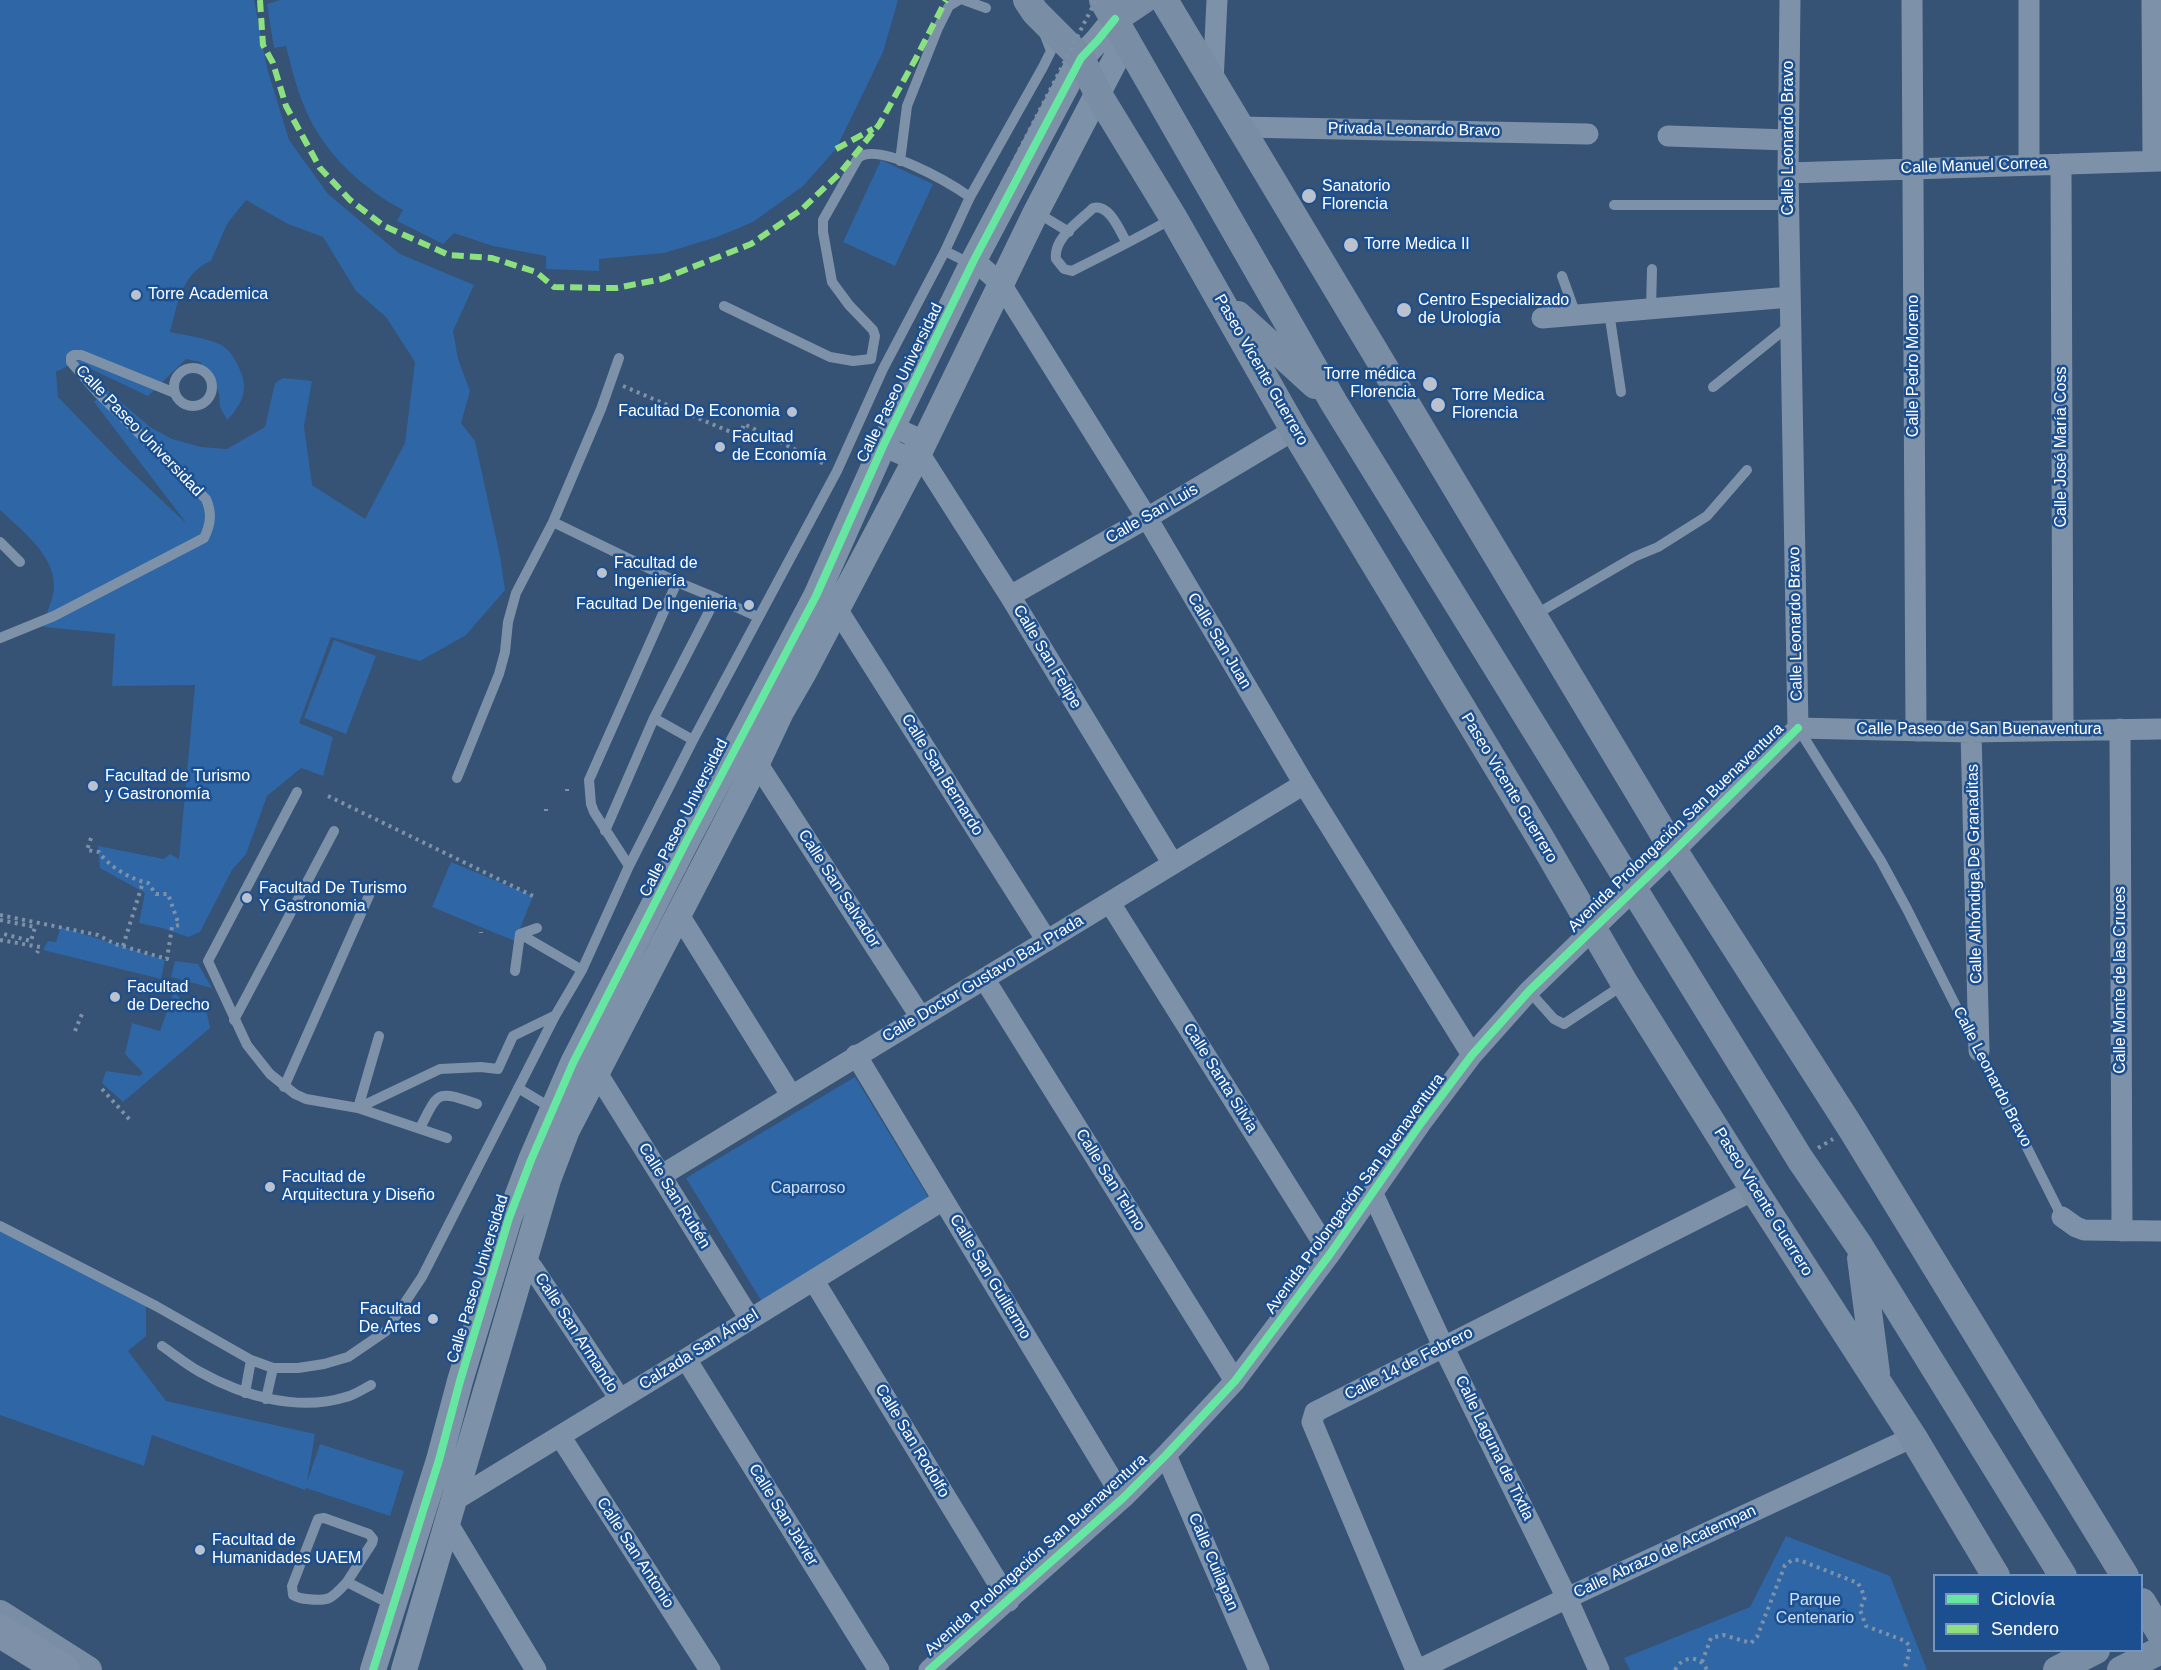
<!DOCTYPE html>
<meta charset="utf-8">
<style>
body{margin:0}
#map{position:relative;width:2161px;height:1670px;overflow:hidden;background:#365274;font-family:Helvetica,sans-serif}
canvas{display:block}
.legend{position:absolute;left:1933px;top:1574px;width:210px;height:78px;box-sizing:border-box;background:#1b4f8f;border:2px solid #7695bc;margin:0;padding:8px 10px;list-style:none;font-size:18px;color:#fff}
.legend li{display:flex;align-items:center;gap:12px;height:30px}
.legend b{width:30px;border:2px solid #7695bc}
</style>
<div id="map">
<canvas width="2161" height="1670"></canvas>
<ul class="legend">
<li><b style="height:8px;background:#66e7a1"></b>Ciclovía</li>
<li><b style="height:8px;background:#8de07e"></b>Sendero</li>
</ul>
</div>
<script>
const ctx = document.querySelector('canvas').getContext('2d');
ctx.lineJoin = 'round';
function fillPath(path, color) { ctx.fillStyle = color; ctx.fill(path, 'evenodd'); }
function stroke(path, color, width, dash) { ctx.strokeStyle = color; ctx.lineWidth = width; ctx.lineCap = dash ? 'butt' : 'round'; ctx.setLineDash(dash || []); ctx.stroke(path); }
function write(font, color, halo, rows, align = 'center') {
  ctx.font = font + ' Helvetica,sans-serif'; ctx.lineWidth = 5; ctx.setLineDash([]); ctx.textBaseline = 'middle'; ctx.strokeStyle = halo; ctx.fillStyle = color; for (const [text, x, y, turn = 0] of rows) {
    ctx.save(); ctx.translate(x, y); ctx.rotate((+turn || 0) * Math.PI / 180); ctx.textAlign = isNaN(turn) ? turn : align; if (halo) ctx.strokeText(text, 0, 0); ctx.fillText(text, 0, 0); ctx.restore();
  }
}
const green = new Path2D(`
 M0,0h254l13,68 22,72 39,54 72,60 74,31 -21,46 5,28 12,32 -9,32 14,18 25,115 5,34 -39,45 -46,26 -89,-24 -32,86 34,14 -10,39 -22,-8 -34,28 -21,58 -14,16 -32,62 -12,5 -26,-9 -23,-5 6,-30 -45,-25 -2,-22 66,13 6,-5 9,5 16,-174 -83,1 3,-52 -71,-7c1,-14 10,-27 10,-41 0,-32 -33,-56 -54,-76zM246,200l42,24 35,13 33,54 30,26 29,45 -10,81 -40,76 -53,-34 -8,-59 8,-45 -29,-3 -8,5 -10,44 -38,22 -26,-2 -29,-8 -22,-12 -43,-37 -13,12 93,122 -68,-64 -61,-63 -2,-25 20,-10 72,34 38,-37 14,3 11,12 8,19 1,14 7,13c16,-16 23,-33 11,-54 -4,-9 -8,-16 -17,-21 -16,-8 -34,-9 -51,-13 8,-29 11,-58 41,-71l16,-37z
 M280,0h618l-15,52 -47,97 -33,37 -50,36 -36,15 -53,16 -65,6v12l-53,-2v-13l-53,-10 -39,-13 -11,11 -46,-23 6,-11c-38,-20 -75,-53 -94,-93 -11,-22 -17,-47 -23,-71l-12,2 -7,-44z
 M881,160l52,24 -38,82 -52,-24z
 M334,640l42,16 -30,78 -42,-16z
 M451,862l82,34 -18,45 -83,-34z
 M61,927l104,33 -4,19 -118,-29 5,-9 8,1z
 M175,961l23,3 14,24 -41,-11z
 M174,991l9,11 22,2 5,24 -87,74 -21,-19 4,-12 34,5 3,-3 -18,-19 7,-31 28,8z
 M855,1077l75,123 -168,102 -76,-124z
 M0,1221l146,84v31l-18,15 38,50 149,33 -8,48 13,-38 84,27 -14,45 -84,-28 -1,2 -153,-55 -8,31 -144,-51z
 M1786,1536l104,40 37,94h-297l-6,-12 126,-51z`);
const path = new Path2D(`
 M623,386l117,50 4,-12 82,41
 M567,789v2
 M328,796l205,100
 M546,809v2
 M0,915l98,20 17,9 52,15 5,-32 7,-2 -11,-31h-12l-8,-11c-16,-3 -40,-17 -49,-31l-12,-2 4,-12
 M0,920l35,7 -4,14 -31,-8
 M481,933v-1
 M0,940l40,7 -3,6
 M123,946l20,-64
 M75,1031l7,-17
 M102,1089l28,31
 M1818,1148l15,-9
 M1702,1662l9,-24 12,-3 28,8 6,-6 28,-72 7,-5h7l59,23 7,14 -5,13 6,16 39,15 4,4v9l-5,16
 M1675,1670c8,-15 25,-15 32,0`);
const service = new Path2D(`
 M964,0l22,8
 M900,161l7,-55 31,-78 11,-22 10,-6
 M1614,205h175
 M1036,212l33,20
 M1127,243c-8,-13 -17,-39 -34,-35 -13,13 -40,30 -37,51l8,10 8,2c34,-17 68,-34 101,-53
 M945,251l18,9h10
 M1562,276l14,39
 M724,306l106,51 23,4 18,-2 4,-23 -2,-6 -24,-25 -17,-23 -9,-50v-12l35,-62c21,-17 92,25 112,39
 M1651,309l1,-40
 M1609,312l12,80
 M174 387a19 19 0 1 1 38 0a19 19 0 1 1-38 0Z
 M1713,387l77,-62
 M0,542l20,20
 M716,598l42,19
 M1533,616l101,-59 24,-10 49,-31 40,-46
 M0,638l54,-22 150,-78c7,-14 8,-25 2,-39l-108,-106 -27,-31v-5l3,-2h7l94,38
 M654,718l39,22
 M1798,728l83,133 26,48 155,308
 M457,778l42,-104 6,-22 3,-30 8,-29 37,-71
 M297,792l-89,169 39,84 23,29 25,20 11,5 52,9 82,-39 41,-2 17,2 15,-33 41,-20
 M605,831l49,-113 62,-120 -39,-16 -124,-60 48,-113 18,-51
 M629,866l-35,-54 -3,-8 -2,-24 88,-198
 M520,934l62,36
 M515,971l5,-37 17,-6
 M1529,991l25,28 10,5 59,-39
 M234,1020l100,-189
 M379,1036l-21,72 89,30
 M284,1087l87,-196
 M518,1088l35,21
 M420,1128c19,-37 16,-38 57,-24
 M0,1226l156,80 95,54 22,8h25l26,-4 24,-7 38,-26 36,-54 133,-261 27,-46 47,-104 64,-126 144,-269 46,-102 62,-118 25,-54 73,-130 8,-16 -7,-18
 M162,1346c13,9 25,19 38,26 43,24 98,40 146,25 9,-2 17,-8 25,-12
 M245,1393l6,-33
 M266,1399l7,-31
 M347,1582c-15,16 -17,20 -40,17 -6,0 -9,-1 -14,-4l-1,-9 26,-67 6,-1 45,16 4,5 -1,4 -25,39 45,23`);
const minor = new Path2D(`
 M1790,0l-2,173 10,555
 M1912,0l4,731
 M2029,0v164
 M2152,0l1,161
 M1213,82l4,-82
 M1241,127l347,7
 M1668,136l120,4
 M2061,164l2,566
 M1788,173l373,-12
 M974,260l27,24 146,234 157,266 168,271
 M1542,318l248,-21
 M893,427l20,9 6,17 91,143 163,268
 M883,446l20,9 16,-2
 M1010,596l137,-78 147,-88
 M837,609l210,332
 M1798,728l173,4 190,-3
 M2120,729l2,502
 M1971,732l8,319
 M757,763l163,253
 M1110,903l220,351
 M679,915l112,180
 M985,980l250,401
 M856,1055l267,443
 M597,1073l153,246
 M662,1175l642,-391
 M1373,1194l70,152 124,252 32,72
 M2062,1217l14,10 8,3 77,1
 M532,1267l88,132
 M814,1281l195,320
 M686,1359l193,311
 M560,1436l150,234
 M1166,1455l93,215
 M455,1500l231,-141 257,-159
 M448,1524l88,146
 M929,1670l194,-172 43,-43 69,-74 95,-127 91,-131 51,-68 57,-64 145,-140 124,-123
 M1416,1670l-104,-248 3,-10 439,-222
 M1418,1670l149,-72 346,-161`);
const tertiary = new Path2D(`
 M373,1670l66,-210 21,-79 49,-163 22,-58 42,-97 113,-221 130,-246 67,-150 91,-186 107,-202 17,-18 17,-21
 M404,1670l144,-490 19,-50 190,-367 24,-51 22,-38 116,-221 117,-241 90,-173`);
const secondary = new Path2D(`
 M1027,0l8,12 46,46 17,36 75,123 121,213 247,409 84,145 129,206 159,247 83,139
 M1103,0l231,403 466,756 60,88 203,329
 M1164,0l510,851 177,277 274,448
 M1115,19l28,-19
 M1238,315l77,70
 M1861,1258l15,115
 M2142,1602l19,32
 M0,1614l88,56
 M2057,1670l39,-20
 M2121,1670l40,-20`);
const trunk = new Path2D(`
 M0,1631l63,39`);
const pathBridge = new Path2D(`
 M1002,184l94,-184`);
const quiet = new Path2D(`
 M260,0l3,45 10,18 13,43 34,62 30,32 34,26 65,29 43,3 44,14 18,15 48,1h14l46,-9 74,-29 15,-6 50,-34 39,-37 39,-48 36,-65 31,-60
 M836,149l37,-20`);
const cycleway = new Path2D(`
 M373,1670l66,-210 21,-79 49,-163 22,-58 42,-97 113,-221 130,-246 67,-150 91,-186 107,-202 17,-18 17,-21
 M929,1670l194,-172 43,-43 69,-74 95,-127 91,-131 51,-68 57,-64 145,-140 124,-123`);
const markers = [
 [1309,196,8,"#b9c2ce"],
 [1351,245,8,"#b9c2ce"],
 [136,295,6,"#b9c2ce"],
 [1404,310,8,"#b9c2ce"],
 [1430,384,8,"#b9c2ce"],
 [1438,405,8,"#b9c2ce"],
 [792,412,6,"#b9c2ce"],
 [720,447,6,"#b9c2ce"],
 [602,573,6,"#b9c2ce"],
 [749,605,6,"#b9c2ce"],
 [93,786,6,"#b9c2ce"],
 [247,898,6,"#b9c2ce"],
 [115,997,6,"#b9c2ce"],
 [270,1187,6,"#b9c2ce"],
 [433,1319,6,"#b9c2ce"],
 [200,1550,6,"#b9c2ce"]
];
const streetNames = [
 ["Privada Leonardo Bravo",1414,130,1],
 ["Calle Leonardo Bravo",1789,138,-90],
 ["Calle Manuel Correa",1974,166,-2],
 ["Calle Pedro Moreno",1914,366,-90],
 ["Paseo Vicente Guerrero",1261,370,60],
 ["Calle Paseo Universidad",900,383,-64],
 ["Calle Paseo Universidad",139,431,46],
 ["Calle José María Coss",2062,447,-90],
 ["Calle San Luis",1152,514,-30],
 ["Calle Leonardo Bravo",1796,624,-91],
 ["Calle San Juan",1219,641,59],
 ["Calle San Felipe",1047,657,59],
 ["Calle Paseo de San Buenaventura",1979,730],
 ["Calle San Bernardo",942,775,58],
 ["Paseo Vicente Guerrero",1509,788,59],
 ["Calle Paseo Universidad",684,818,-63],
 ["Avenida Prolongación San Buenaventura",1676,828,-44],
 ["Calle Alhóndiga De Granaditas",1975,874,-91],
 ["Calle San Salvador",839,889,57],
 ["Calle Doctor Gustavo Baz Prada",983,979,-31],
 ["Calle Monte de las Cruces",2121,980,-90],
 ["Calle Leonardo Bravo",1992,1077,63],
 ["Calle Santa Silvia",1220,1078,58],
 ["Calle San Telmo",1110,1180,58],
 ["Avenida Prolongación San Buenaventura",1355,1194,-54],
 ["Calle San Rubén",674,1196,58],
 ["Paseo Vicente Guerrero",1763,1202,58],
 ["Calle San Guillermo",990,1277,59],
 ["Calle Paseo Universidad",478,1279,-73],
 ["Calle San Armando",576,1333,57],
 ["Calzada San Ángel",699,1350,-32],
 ["Calle 14 de Febrero",1409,1364,-27],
 ["Calle San Rodolfo",912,1441,59],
 ["Calle Laguna de Tixtla",1494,1448,64],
 ["Calle San Javier",783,1515,58],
 ["Calle Abrazo de Acatempan",1665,1552,-25],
 ["Calle San Antonio",635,1553,57],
 ["Avenida Prolongación San Buenaventura",1036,1555,-42],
 ["Calle Cuilapan",1213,1562,67]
];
const poiNames = [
 ["Sanatorio",1322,187],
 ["Florencia",1322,205],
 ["Torre Medica II",1364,245],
 ["Torre Academica",148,295],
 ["Centro Especializado",1418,301],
 ["de Urología",1418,319],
 ["Torre médica",1416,375,"right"],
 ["Florencia",1416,393,"right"],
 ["Torre Medica",1452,396],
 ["Florencia",1452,414],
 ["Facultad De Economia",780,412,"right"],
 ["Facultad",732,438],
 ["de Economía",732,456],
 ["Facultad de",614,564],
 ["Ingeniería",614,582],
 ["Facultad De Ingenieria",737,605,"right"],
 ["Facultad de Turismo",105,777],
 ["y Gastronomía",105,795],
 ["Facultad De Turismo",259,889],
 ["Y Gastronomia",259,907],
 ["Facultad",127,988],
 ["de Derecho",127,1006],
 ["Facultad de",282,1178],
 ["Arquitectura y Diseño",282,1196],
 ["Facultad",421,1310,"right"],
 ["De Artes",421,1328,"right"],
 ["Facultad de",212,1541],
 ["Humanidades UAEM",212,1559]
];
const parkNames = [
 ["Caparroso",808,1189],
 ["Parque",1815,1601],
 ["Centenario",1815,1619]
];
fillPath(green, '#2f66a5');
stroke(path, '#7d92a8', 4, [3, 4.5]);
stroke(service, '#7d92a8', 10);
stroke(minor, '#7d92a8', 21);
stroke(tertiary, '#7d92a8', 26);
stroke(secondary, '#798da4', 28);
stroke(trunk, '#7e90a7', 33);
stroke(pathBridge, '#7d92a8', 4, [3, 4.5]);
stroke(quiet, '#8de07e', 6, [12, 6]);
stroke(cycleway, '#66e7a1', 8);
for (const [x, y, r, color] of markers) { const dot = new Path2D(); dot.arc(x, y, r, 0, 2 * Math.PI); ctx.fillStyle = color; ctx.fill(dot); stroke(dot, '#1b4f8f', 2); }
write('16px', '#fff', '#1b4f8f', streetNames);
write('16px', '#fff', '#1b4f8f', poiNames, 'left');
write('16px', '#cfe3fa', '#1b4f8f', parkNames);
</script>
